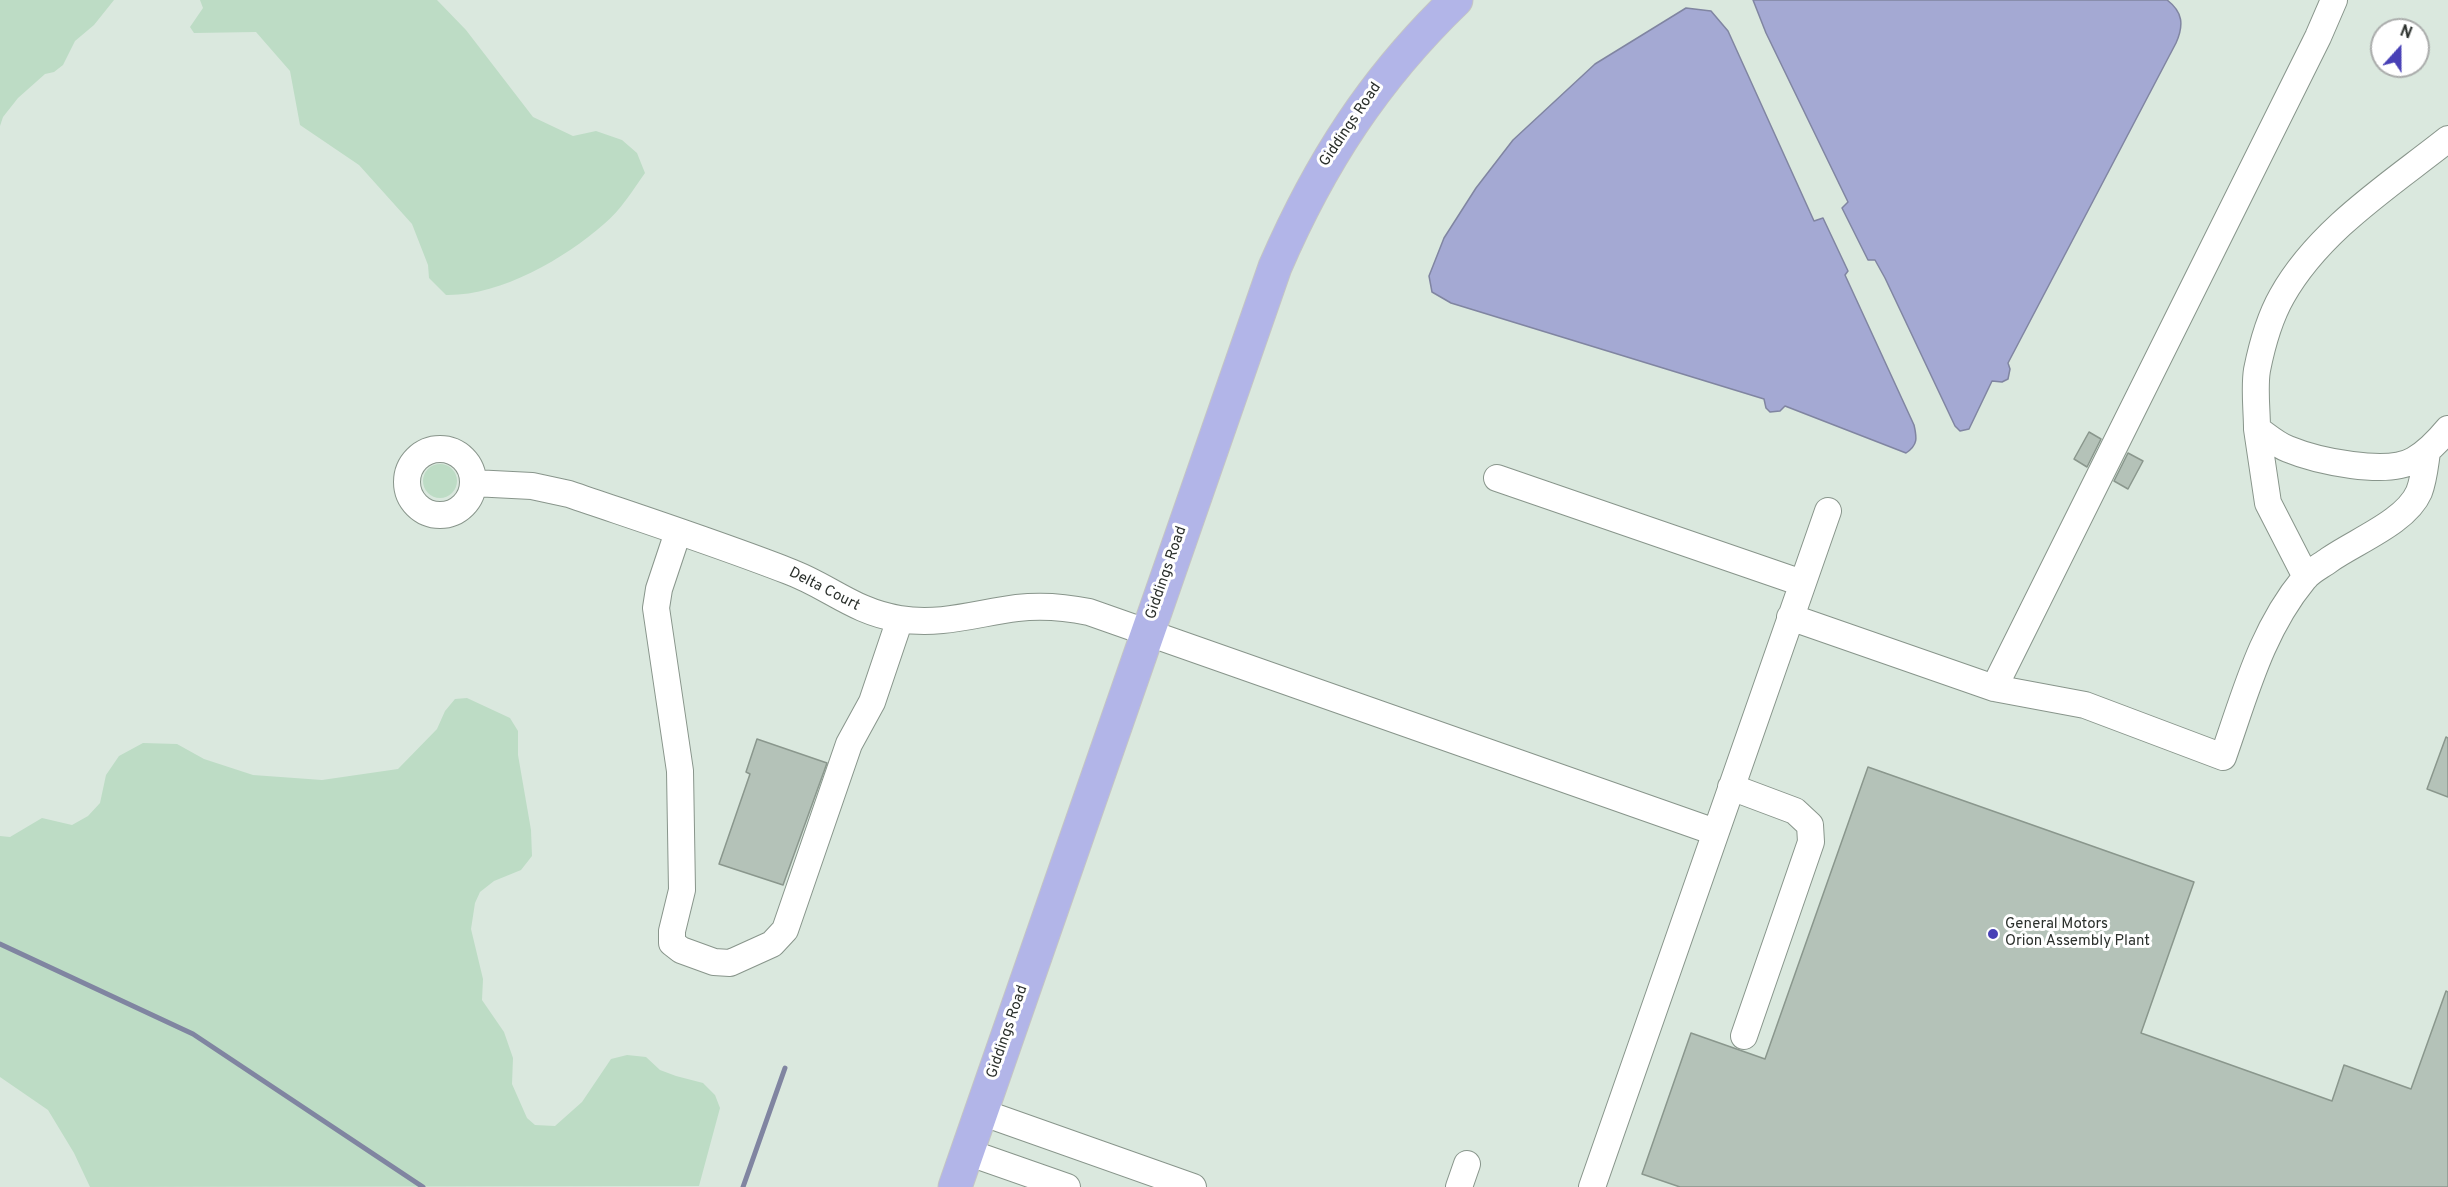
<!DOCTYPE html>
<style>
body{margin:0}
#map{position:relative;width:2448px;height:1187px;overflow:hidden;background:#dae8de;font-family:Overpass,sans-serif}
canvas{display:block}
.north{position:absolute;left:2370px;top:18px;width:60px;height:60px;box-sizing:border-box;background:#fff;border:2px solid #aaacab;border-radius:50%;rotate:21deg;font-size:16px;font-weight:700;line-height:24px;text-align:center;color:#2b302c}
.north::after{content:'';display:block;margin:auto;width:21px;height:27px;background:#4840b6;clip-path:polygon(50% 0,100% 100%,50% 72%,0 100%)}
</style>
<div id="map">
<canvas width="2448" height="1187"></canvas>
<div class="north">N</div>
</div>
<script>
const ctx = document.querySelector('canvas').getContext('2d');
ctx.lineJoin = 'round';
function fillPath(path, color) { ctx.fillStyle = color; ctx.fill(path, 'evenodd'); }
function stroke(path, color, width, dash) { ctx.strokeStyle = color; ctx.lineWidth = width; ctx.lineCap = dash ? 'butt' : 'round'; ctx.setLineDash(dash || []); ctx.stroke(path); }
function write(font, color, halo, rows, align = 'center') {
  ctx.font = font + ' Overpass,sans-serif'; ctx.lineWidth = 6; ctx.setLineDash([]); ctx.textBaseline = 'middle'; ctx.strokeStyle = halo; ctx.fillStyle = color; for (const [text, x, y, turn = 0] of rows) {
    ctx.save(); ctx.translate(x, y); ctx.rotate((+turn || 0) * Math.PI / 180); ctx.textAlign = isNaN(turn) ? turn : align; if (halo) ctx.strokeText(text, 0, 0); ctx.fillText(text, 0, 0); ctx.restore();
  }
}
const green = new Path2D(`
 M0,0h114l-20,25 -19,16 -12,24 -9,7 -9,2 -27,24 -15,19 -3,9z
 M200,0h237l29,30 67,87 40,19 23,-5 26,9 15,13 8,20c-12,17 -25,38 -41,51 -40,35 -104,72 -158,71l-17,-17 -1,-13 -16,-41 -53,-59 -59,-40 -10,-54 -34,-39 -62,1 -4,-6 13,-19z
 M423 481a17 17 0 1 1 34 0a17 17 0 1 1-34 0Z
 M467,698l43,20 8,13v24l13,75 1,26 -11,14 -27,11 -14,11 -5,11 -4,26 12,50 -1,21 22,32 9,26 -1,26 15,34 8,7 20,1 27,-24 29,-43 16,-4 19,2 14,13 16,6 27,7 12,12 5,13 -21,78 -609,1 -16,-34 -26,-43 -48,-33v-241l10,1 32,-19 30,7 16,-9 12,-13 6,-28 13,-19 24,-13 34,1 27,15 49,16 69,5 76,-11 39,-40 8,-18 10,-12z`);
const water = new Path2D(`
 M1753,0h414c16,12 17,25 9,43l-168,320 2,6 -2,10 -6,3 -10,-1 -23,48 -9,2 -5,-5 -70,-148 -10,-18h-7l-26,-52 6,-6 -82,-169z
 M1686,8l25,3 17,20 86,190 9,-3 25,53 -3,4 69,150c3,13 4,20 -8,28l-121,-47 -5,5 -10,1 -4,-4 -2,-9 -313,-96 -19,-11 -3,-16 15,-38 32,-50 37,-48 82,-76z`);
const stream = new Path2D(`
 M0,944l193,90 230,153
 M743,1187l42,-119`);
const building = new Path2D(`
 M2089,432l12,7 -14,28 -13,-8z
 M2128,453l15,8 -15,28 -14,-8z
 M2446,737l2,1v59l-21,-8z
 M757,739l70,24 -44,122 -64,-21 31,-90 -4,-2z
 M1868,767l326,115 -53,151 191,68 12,-36 67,24 35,-98 2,1v195h-768l-38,-13 49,-141 74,26z`);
const minor = new Path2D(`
 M2448,139c-58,46 -129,91 -166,157 -12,21 -20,49 -25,74 -3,18 0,40 0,59 10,7 20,16 31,20 29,12 99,27 126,11 14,-8 24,-19 34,-31
 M2257,429l11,74 38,74
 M407 482a33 33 0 1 1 66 0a33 33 0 1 1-66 0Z
 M1497,478l305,105
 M473,483l59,3 37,8c73,25 147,49 219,77 41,15 66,41 112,48 40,7 78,-6 117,-11 25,-3 48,-1 72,4l626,220
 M678,532l-19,57 -3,19 24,163 2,119 -10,41v12l9,7 33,12 16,1 42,-19 13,-14 64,-186 23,-42 28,-83
 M1790,617l204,71 91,17 138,52c22,-62 38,-126 81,-178 6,-8 17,-13 25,-19 27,-19 77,-38 90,-68 5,-13 6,-27 8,-40
 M1994,688l324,-651 16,-37
 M1731,787l64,24 15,14 1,17 -67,194
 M981,1112l212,75
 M967,1152l100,35
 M1459,1187l8,-23
 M1592,1187l236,-676`);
const major = new Path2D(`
 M955,1187l320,-920c45,-104 99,-188 181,-267`);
const markers = [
 [1993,934,6,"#4840b6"]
];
const streetNames = [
 ["Giddings Road",1351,125,-56],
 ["Giddings Road",1167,573,-71],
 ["Delta Court",824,590,27],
 ["Giddings Road",1008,1032,-71]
];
const poiNames = [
 ["General Motors",2005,925],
 ["Orion Assembly Plant",2005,942]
];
fillPath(green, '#bddcc5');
fillPath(water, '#a4a9d3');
stroke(water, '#8085a1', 1.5);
stroke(stream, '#8085a1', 5);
fillPath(building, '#b4c2b8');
stroke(building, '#8a978d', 1.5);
stroke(minor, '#88958b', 28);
stroke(major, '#c4c5c4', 35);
stroke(minor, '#fff', 26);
stroke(major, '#b2b5e8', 33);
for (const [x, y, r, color] of markers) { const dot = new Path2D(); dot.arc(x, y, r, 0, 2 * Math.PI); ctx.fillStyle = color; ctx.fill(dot); stroke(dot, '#fff', 2); }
write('15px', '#2b302c', '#fff', streetNames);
write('15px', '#2b302c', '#fff', poiNames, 'left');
</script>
